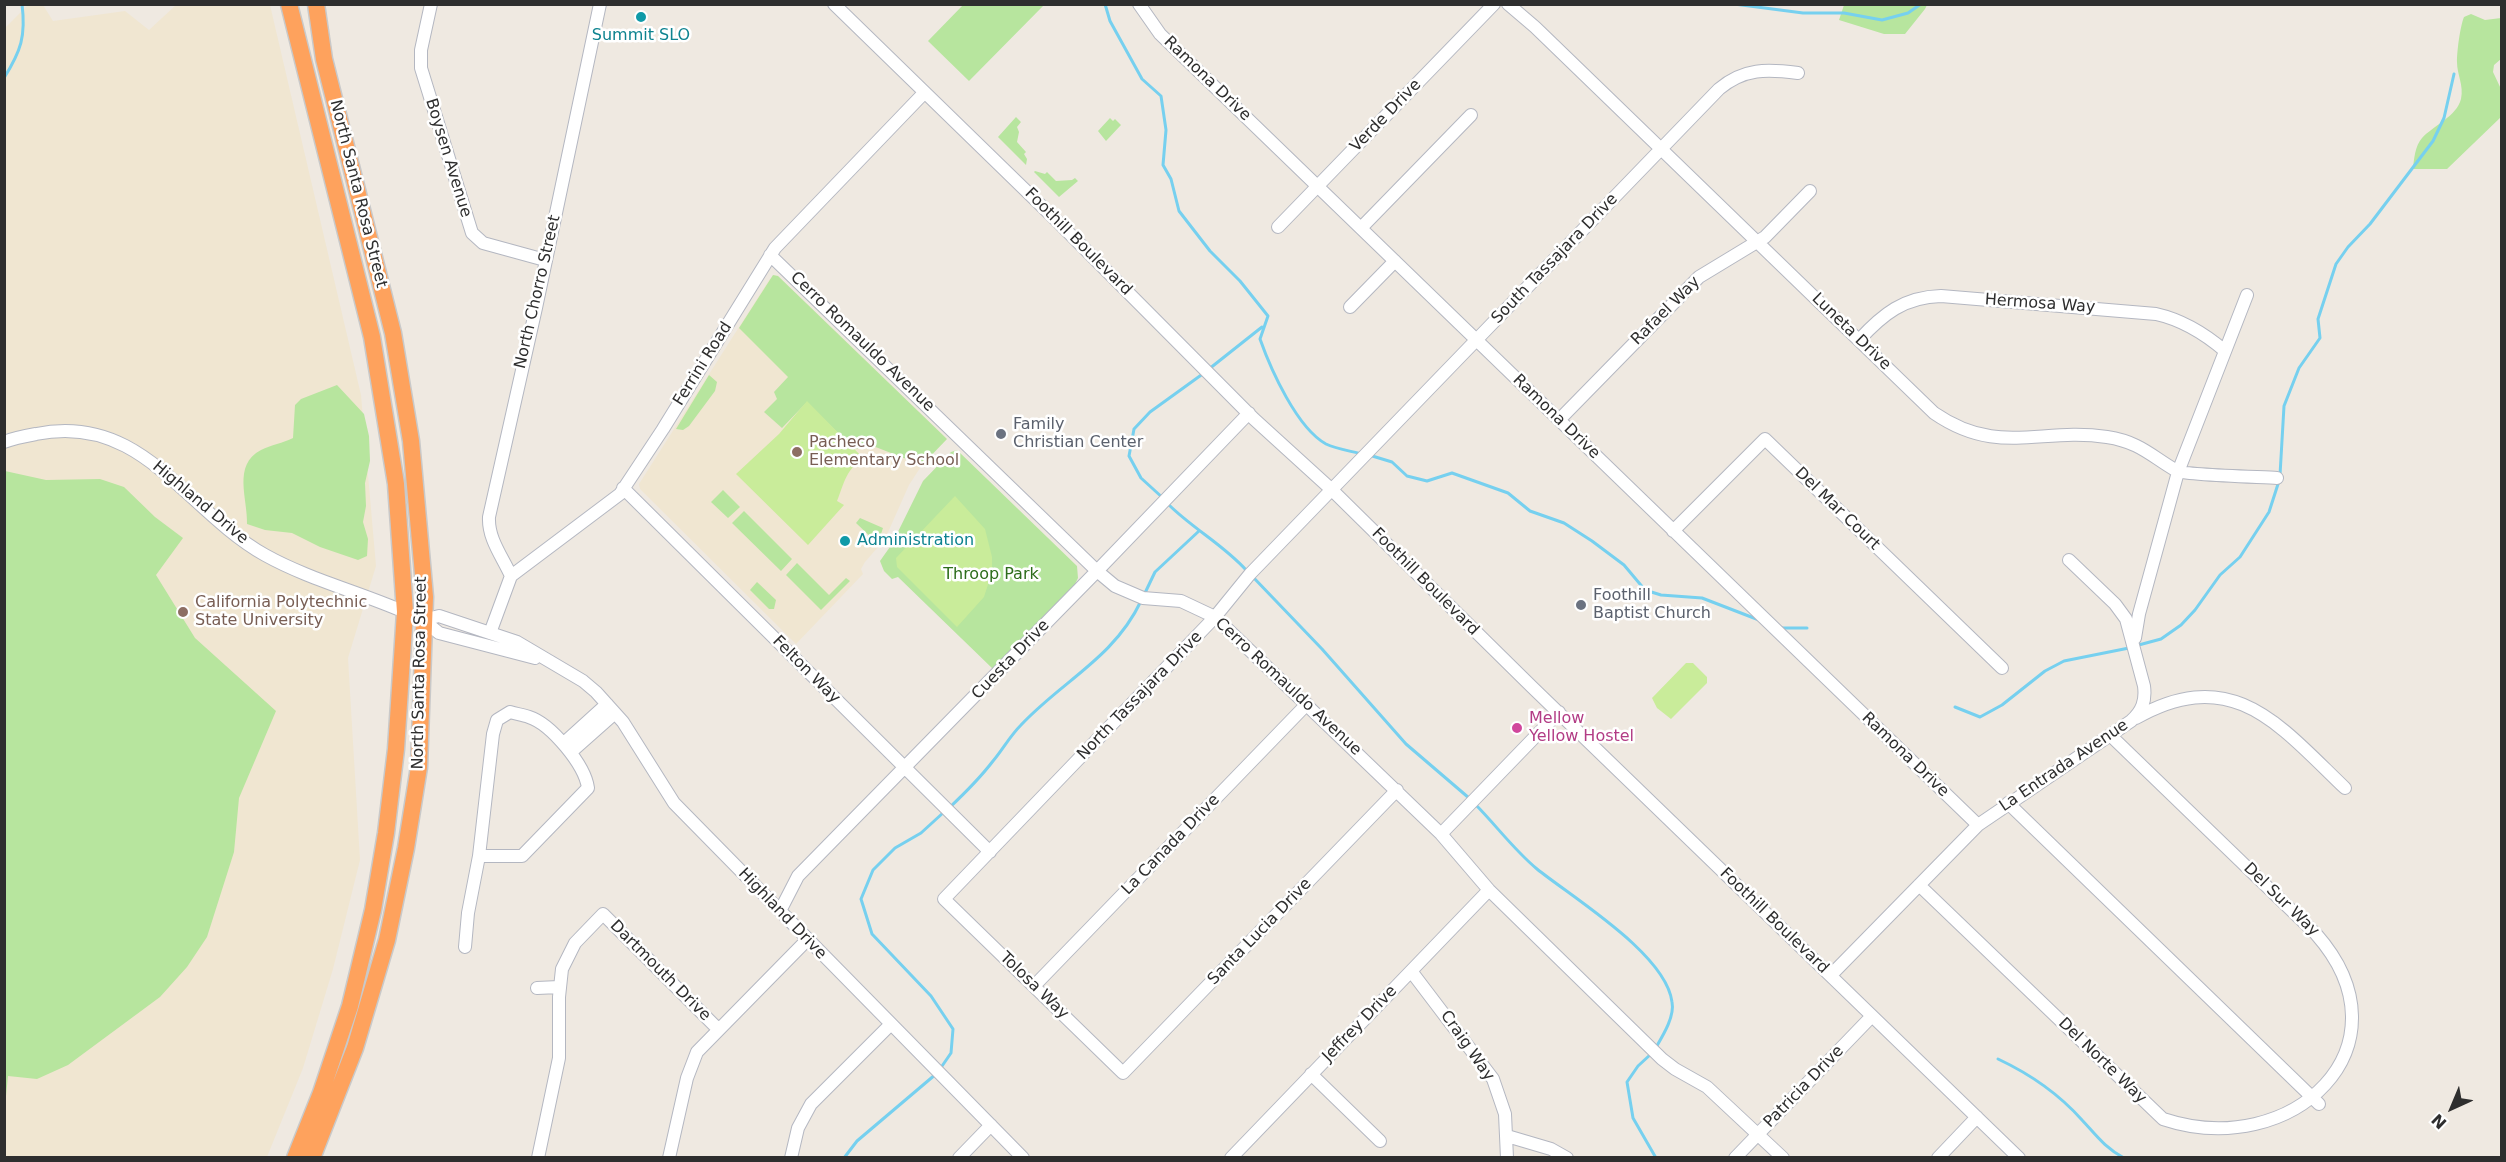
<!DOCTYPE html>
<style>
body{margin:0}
#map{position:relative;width:2506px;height:1162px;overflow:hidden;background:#efe9e1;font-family:"DejaVu Sans",sans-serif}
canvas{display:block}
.frame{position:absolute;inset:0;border:6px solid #2e2e2e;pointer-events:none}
.north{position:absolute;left:2422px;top:1078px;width:60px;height:60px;-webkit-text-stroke:4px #fff;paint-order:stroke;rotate:224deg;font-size:16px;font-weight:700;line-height:24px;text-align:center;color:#2e2e2e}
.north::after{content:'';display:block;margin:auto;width:21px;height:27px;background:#2e2e2e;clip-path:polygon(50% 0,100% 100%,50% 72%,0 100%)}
</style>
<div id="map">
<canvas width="2506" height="1162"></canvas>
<div class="frame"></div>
<div class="north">N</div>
</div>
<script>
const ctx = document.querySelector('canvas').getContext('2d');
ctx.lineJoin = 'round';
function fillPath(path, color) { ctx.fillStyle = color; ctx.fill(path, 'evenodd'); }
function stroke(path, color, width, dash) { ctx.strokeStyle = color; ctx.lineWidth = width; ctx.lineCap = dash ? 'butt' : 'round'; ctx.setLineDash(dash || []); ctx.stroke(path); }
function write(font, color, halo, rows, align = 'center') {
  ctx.font = font + ' "DejaVu Sans",sans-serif'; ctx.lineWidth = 5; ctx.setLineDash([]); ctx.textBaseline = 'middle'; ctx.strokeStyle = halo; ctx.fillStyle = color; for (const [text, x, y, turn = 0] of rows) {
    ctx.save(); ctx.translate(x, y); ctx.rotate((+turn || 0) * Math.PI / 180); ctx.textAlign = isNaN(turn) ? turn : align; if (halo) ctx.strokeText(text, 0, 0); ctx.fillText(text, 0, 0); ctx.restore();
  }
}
const education = new Path2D(`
 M28,5h15l10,16 72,-10 24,19 27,-25h94l91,390 15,171 -28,92 12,202 -27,109 -30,99 -36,89h-262l-1,-1128z
 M774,275l4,1 169,163 -25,26 -13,20 -24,54 -20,23 -4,7 2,5 -67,70 -156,-155 -1,-5 130,-204z`);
const green = new Path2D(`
 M963,5v-1l81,1 -75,76 -41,-40z
 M1844,5v-1l83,1 -2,4 -20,25h-21l-45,-14z
 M2471,14l14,6 16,-2v41l-7,6 -1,7 8,17v28l-54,52h-34c1,-10 2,-23 9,-31 11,-12 35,-22 39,-39 3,-14 -4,-24 -4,-37 0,-11 3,-35 7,-45z
 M1016,117l5,5 -4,5 2,5 -2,10 9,10 -2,2 3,5 -1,6 -28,-28z
 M1110,118l3,3 2,-2 6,6 -15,16 -8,-10z
 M1035,171l10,3 2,-2 9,9 16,-1 3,-2 3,3 -19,16 -25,-25z
 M773,275l5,1 169,163 -25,26 -49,-19 -19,3 -47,-47 -25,26 -18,-16 13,-13 -3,-7 14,-15 -49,-49z
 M709,375l8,7 -2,9 -26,35 -6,4 -7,-1z
 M337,385l27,29 5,22 1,25 -5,22 1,23 -3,16 5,17 -1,17 -9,4 -38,-13 -28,-14 -27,-3 -18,-6c1,-25 -15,-59 14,-74 10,-5 22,-7 32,-12l2,-33 6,-6z
 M957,450l120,116 1,12 -3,6 -82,85 -95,-92 -6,2 -8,-8 -4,-10 12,-17 31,-63 28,-29z
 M5,471l41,9 54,-1 24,8 31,30 28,21 -27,37 39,63 81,73 -37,87 -5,54 -27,85 -20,30 -27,30 -92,68 -31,14 -29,-3 -3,30z
 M723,490l17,17 -12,11 -17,-16z
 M744,511l48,48 -11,12 -49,-48z
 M860,518l23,10 -4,12 -4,1 -19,-18z
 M797,563l32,32 17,-17 4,3 -29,29 -35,-35z
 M757,582l19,18 -2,9h-5l-19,-19z`);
const pitch = new Path2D(`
 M807,401l60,61c-19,-2 -24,25 -30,39l7,4 -36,40 -72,-71 43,-40z
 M955,496l30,33 7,28v15l-8,25 -27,30 -60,-60 -1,-9z
 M1686,663h7l14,14v6l-36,36 -14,-11 -5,-10z`);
const stream = new Path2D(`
 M1105,4l5,17 32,58 19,17 5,34 -3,35 8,14 8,32 31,40 30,30 28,35 -8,23c11,31 37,89 66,105 10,5 25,7 36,10
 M1734,4l69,9h41l38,7 26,-7 13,-9
 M4,78c17,-27 22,-42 18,-74
 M1209,369l53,-42
 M1369,455l23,7 15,14 20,5 25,-8 56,20 22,18 34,12 28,18 32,24 21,25 16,5 41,3 57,22
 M2280,475l4,-69 15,-38 21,-30 -2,-19 18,-55 12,-17 22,-23 63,-83 11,-23 10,-44
 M1164,499l-23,-21 -12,-22 5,-27 16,-17 54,-39
 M1168,504c25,25 56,41 79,67
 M1252,576l70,73 84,95 63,54
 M1144,595l11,-23 44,-41
 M1782,628h25
 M2135,646l26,-7 20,-14 14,-15 25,-35 20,-18 29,-45 10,-31
 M1955,707l25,10 22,-12 43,-34 19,-10 65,-13
 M1474,803c22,22 39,46 63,66 36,29 129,85 135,133 3,15 -10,35 -17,47
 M949,808c16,-15 31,-30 44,-47 10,-12 17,-25 28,-36 41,-44 93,-67 120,-124
 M1651,1054l-13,12 -11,16 6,36 23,40
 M1998,1059c32,15 60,34 84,61 14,15 23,28 42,38
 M940,1069l11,-16 2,-24 -22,-33 -59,-62 -11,-35 12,-29 22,-22 26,-15 23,-21
 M844,1158l13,-17 79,-67`);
const minor = new Path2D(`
 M431,4l-10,46v18l51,165 11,10 62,17
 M834,4l222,216 198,199 78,71 200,197 487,471
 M1139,4l21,30 818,791
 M1508,4l27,23 399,386c64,44 106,14 173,24 33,5 44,19 70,34 8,4 85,6 100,7
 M1278,227l216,-223
 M1361,228l110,-113
 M770,255l327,316 18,15 28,12 38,3 34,16 226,217 48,56 173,169 13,10 32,18 76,71
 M1350,307l45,-46
 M1859,340c24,-26 45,-43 82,-44l215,18c27,6 48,19 69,37
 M1559,420l140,-143 66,-40 45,-46
 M4,442c10,-4 21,-6 32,-8 106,-22 149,76 229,121 43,24 94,37 140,57l18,8 16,13 96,25
 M623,488l367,364
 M1673,531l92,-92 237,229
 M511,576c-9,-20 -23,-37 -22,-59l47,-209 64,-304
 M423,620l16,-4 78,26 66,39 13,11 27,30 51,81 349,355
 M490,633l21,-57 109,-82 43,-65 112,-181 149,-155
 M2135,638l4,-24 39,-142 69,-177
 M510,712c7,2 13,3 19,5 22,7 56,48 59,71l-66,68h-43l14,-122 4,-14z
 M2136,718c97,-55 144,8 209,70
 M564,743l43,-39
 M571,752l44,-39
 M1397,790l-274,283 -179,-174 271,-282 35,-43 469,-485c25,-21 48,-20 79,-16
 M2008,803l311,301
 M1441,834l118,-122
 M1919,885l244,234c129,43 252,-73 153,-185l-206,-199
 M780,911l18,-35 299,-305 152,-158
 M465,947l3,-34 11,-57
 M1411,971l82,108 12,35 2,44
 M1831,975l147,-150 153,-104c11,-10 15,-20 13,-35l-18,-67 -11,-15 -46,-44
 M1034,986l273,-282
 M537,988l22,-1
 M1311,1074l69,67
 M1507,1136l44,13 16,9
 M538,1158l21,-100v-61l3,-28 13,-26 28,-29 115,115
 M669,1158l18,-80 10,-26 110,-112
 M791,1158l7,-30 13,-24 80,-80
 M959,1158l32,-33
 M1231,1158l258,-268
 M1735,1158l137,-142
 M1938,1158l39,-41`);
const highway = new Path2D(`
 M289,4l83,333 24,147 9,128 -9,137 -10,84 -13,77 -23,96 -29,87 -26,65
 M312,1158l43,-110 32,-108 19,-92 13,-81 6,-170 -14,-156 -18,-108 -69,-274 -8,-55`);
const markers = [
 [641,17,6,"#0f9aa8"],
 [1001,434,6,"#6b7280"],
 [797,452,6,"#8d6e63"],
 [845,541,6,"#0f9aa8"],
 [1581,605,6,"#6b7280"],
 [183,612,6,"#8d6e63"],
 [1517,728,6,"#d1479c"]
];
const cultureNames = [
 ["Summit SLO",641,36],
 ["Administration",857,541,"left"]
];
const streetNames = [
 ["Ramona Drive",1207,79,44],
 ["Verde Drive",1386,116,-46],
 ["Boysen Avenue",448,158,73],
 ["North Santa Rosa Street",358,194,76],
 ["Foothill Boulevard",1078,242,45],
 ["South Tassajara Drive",1555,259,-46],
 ["North Chorro Street",538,292,-77],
 ["Hermosa Way",2040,304,4],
 ["Rafael Way",1666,311,-45],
 ["Luneta Drive",1851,332,44],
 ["Cerro Romauldo Avenue",862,342,44],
 ["Ferrini Road",703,364,-58],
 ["Ramona Drive",1556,417,44],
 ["Highland Drive",200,503,40],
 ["Del Mar Court",1837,509,44],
 ["Foothill Boulevard",1425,582,45],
 ["Cuesta Drive",1011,660,-46],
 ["Felton Way",806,670,45],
 ["North Santa Rosa Street",420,673,-89],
 ["Cerro Romauldo Avenue",1288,687,43],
 ["North Tassajara Drive",1140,696,-46],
 ["Ramona Drive",1905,755,44],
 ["La Entrada Avenue",2064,766,-34],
 ["La Canada Drive",1171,845,-46],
 ["Del Sur Way",2281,900,44],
 ["Highland Drive",782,914,46],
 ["Foothill Boulevard",1774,921,44],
 ["Santa Lucia Drive",1260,932,-46],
 ["Dartmouth Drive",660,971,45],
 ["Tolosa Way",1034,986,44],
 ["Jeffrey Drive",1360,1024,-46],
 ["Craig Way",1467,1046,55],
 ["Del Norte Way",2102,1061,44],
 ["Patricia Drive",1804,1087,-46]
];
const worshipNames = [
 ["Family",1013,425],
 ["Christian Center",1013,443],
 ["Foothill",1593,596],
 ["Baptist Church",1593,614]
];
const educationNames = [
 ["Pacheco",809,443],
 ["Elementary School",809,461],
 ["California Polytechnic",195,603],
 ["State University",195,621]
];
const parkNames = [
 ["Throop Park",991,575]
];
const hotelNames = [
 ["Mellow",1529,719],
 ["Yellow Hostel",1529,737]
];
fillPath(education, '#f0e6d1');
fillPath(green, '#b7e59e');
fillPath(pitch, '#c9ec9a');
stroke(stream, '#76d0ef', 3);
stroke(minor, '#b4b7c1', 14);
stroke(highway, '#c9c9c9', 19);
stroke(minor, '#fff', 12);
stroke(highway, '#fea25d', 16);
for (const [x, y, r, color] of markers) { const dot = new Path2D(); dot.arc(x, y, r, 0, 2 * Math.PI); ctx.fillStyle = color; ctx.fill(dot); stroke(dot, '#fff', 2); }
write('16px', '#0d838f', '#fff', cultureNames);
write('16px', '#2e2e2e', '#fff', streetNames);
write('16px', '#5b616d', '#fff', worshipNames, 'left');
write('16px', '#785e54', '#fff', educationNames, 'left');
write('16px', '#2d6d1b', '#fff', parkNames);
write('16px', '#b23c85', '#fff', hotelNames, 'left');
</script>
